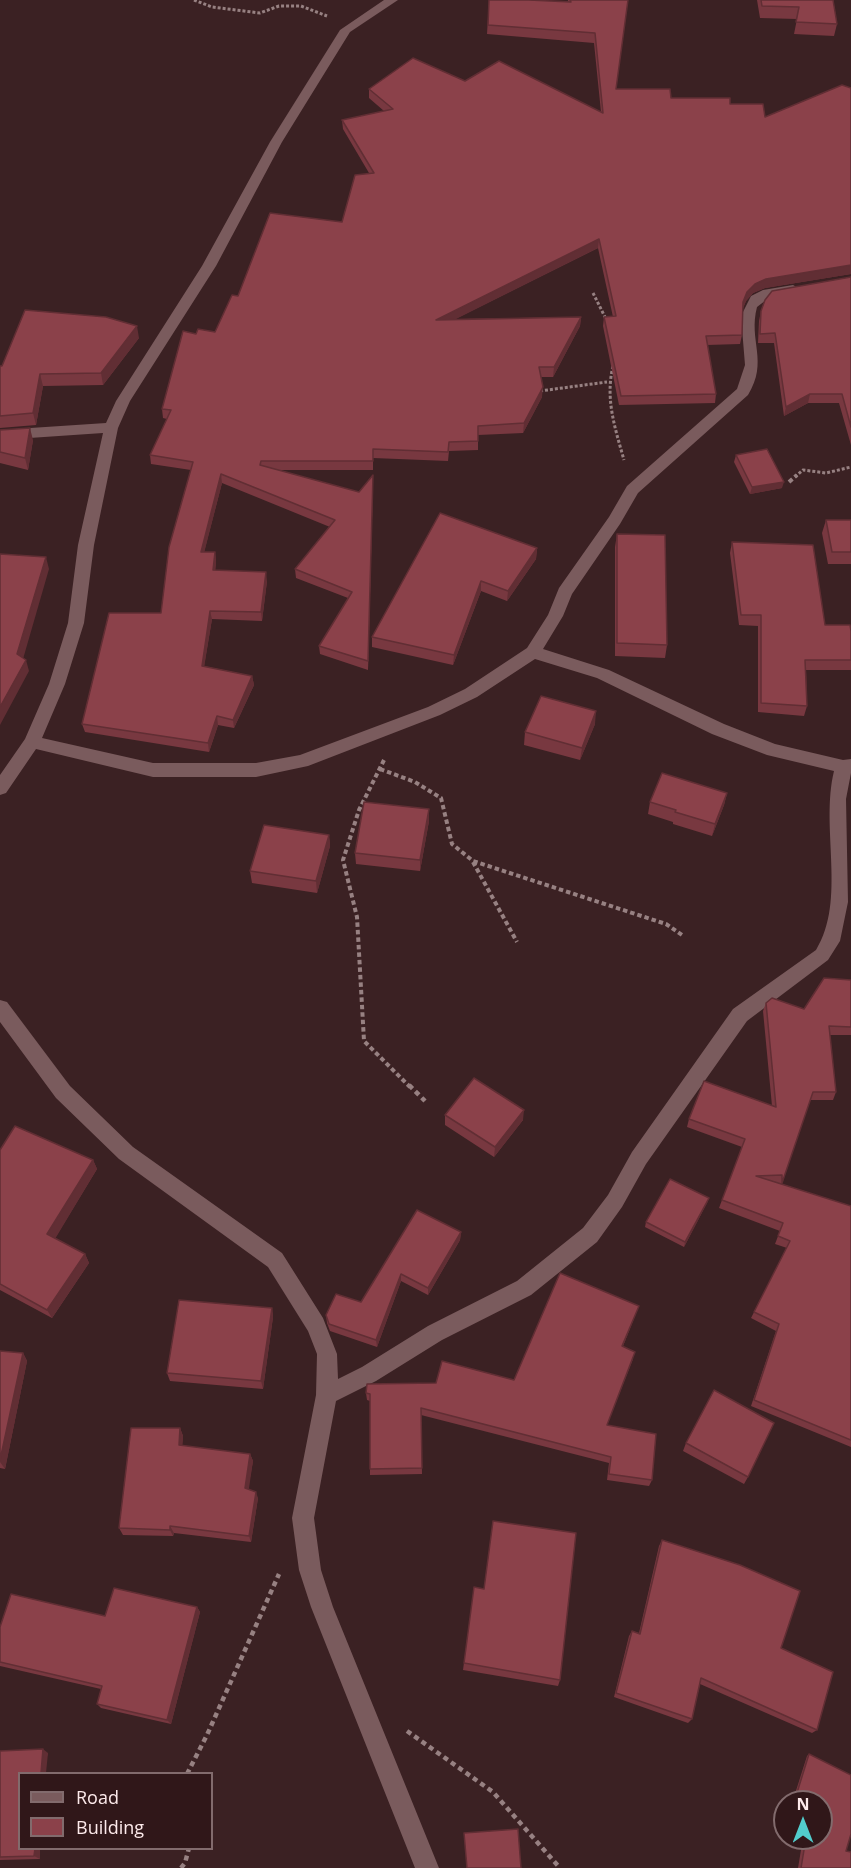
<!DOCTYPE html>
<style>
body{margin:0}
#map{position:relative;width:851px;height:1868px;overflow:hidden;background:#3b2123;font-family:"Open Sans",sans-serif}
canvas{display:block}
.legend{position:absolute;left:18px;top:1772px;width:195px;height:78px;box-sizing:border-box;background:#301719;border:2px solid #826b6d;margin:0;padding:8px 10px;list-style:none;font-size:18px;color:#fdeaeb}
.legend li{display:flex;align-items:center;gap:12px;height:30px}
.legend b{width:30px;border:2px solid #826b6d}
.north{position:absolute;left:773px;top:1790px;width:60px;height:60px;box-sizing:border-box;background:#301719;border:2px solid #826b6d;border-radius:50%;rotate:0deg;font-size:16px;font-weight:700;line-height:24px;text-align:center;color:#fdeaeb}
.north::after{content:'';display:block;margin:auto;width:21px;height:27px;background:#52cdcc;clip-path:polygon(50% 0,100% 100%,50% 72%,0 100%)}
</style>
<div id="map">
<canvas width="851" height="1868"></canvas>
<ul class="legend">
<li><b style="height:8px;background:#7a5b5d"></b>Road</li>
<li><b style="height:16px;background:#8b414a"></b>Building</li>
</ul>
<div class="north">N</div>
</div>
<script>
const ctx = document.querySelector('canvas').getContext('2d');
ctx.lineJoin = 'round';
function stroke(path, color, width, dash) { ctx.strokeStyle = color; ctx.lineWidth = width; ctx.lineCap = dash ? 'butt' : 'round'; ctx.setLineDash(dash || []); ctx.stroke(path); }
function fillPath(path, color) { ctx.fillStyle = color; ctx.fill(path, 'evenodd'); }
const pathFar2 = new Path2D(`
 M194,0l18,7 48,6 19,-7h22l26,10
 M593,293l14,28
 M613,366c-8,33 2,62 11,94
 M540,391l67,-9
 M795,477l8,-7 23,3 25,-6`);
const pathFar1 = new Path2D(`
 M789,482l8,-7
 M384,760l-25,50 -16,50 14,57 7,124 46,46
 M380,769l35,13 26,16 11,46 21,17 193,63 16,11
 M473,862l44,80`);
const path = new Path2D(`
 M409,1085l16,16
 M407,1731l86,61 67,76
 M187,1774l20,-39 72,-161
 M181,1868l4,-5 4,-15`);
const minor = new Path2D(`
 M384,0h14l-48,32 -68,110 -66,124 -86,135 -12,27 -24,117 -10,78 -19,61 -23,54 111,25h103l44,-8 128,-48 37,-18 62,-41 21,-33 11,-27 50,-71 18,-31 110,-97 8,-24 -4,-49 10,-20 12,-6 30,-5 7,4 -2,3 -28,5 -13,10c-9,34 12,54 -9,88l-110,98 -18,31 -48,70 -9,22 -20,33 66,21 115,54 51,20 68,16 8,-1v14l-5,26 2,103 -8,39 -12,19 -81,61 -101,143 -24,43 -25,35 -66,53 -89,45 -66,41 -40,20 -22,117 7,52 12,37 106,261h-24l-104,-261 -12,-37 -7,-52 24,-123 1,-41 -9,-23 -40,-64 -149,-108 -63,-61 -56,-76v-22l7,2 63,84 63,61 149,106 41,65 14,36 1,25 24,-12 66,-41 89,-45 66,-53 25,-33 24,-43 101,-143 83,-59c31,-50 4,-122 18,-179l-67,-16 -55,-21 -115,-56 -62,-19 -58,38 -37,18 -132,51 -52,11h-103l-117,-28 -30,44 -6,2v-20l25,-36 24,-55 19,-61 10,-78 25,-112 -103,7v-10l106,-7 10,-22 86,-135 68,-124 70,-112z`);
const wall = new Path2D(`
 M489,0l79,1v-1h60l-12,89 55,9 59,6 35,13 86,-29v186l-86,14 -12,5 -7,8 -3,7 -1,27 -2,9 -33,1 9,49 -1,9 -96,2 -16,-79 1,-9h9l-15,-69 -143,71 126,-2 -1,9 -27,51h-12l1,20 -19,36 -45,2v15l-29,1 -1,10 -75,-3v12h-94l80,22 14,-8 -5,186 -48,-16 -1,-8 29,-48 -52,-20 -1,-9 35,-42 -108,-44 -18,69h11l1,9 -1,9 52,11 -5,40 -50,-2 -8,47 48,10 2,9 -20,43 -16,-3 -9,27 -124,-20 -3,-8 79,-111 30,-143 -40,-6 -1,-9 17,-36 -4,-1 -1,-9 34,-75 19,-2 23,-36 104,-74 27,-49 -26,-44 -1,-9 42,-9 -15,-13v-9l96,-8 136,31 -7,-69 -107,-9z
 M757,0h76l4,24 -3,12 -40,-2 3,-15 -37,-1z
 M851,277v168l-12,-42h-31l-24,13 -10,-73h-16l1,-22 2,-10z
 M139,338l-36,47 -60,1 -7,39 -36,3v-62z
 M0,430l33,10 -5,30 -28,-7z
 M736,455l46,33 -32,6 -16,-32z
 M826,520h25v44h-23l-6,-31z
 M617,534l50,111 -2,13 -50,-2v-109z
 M732,542l93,83 26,6v39h-45l1,36 -3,10 -46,-4v-86l-19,-1 -9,-72z
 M537,548l-1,11 -29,42 -26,-10 -28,74 -81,-18v-10z
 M595,724l-15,36 -56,-15 1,-13z
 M727,793l-3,12 -12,31 -39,-12v-2l-25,-8 2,-12z
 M429,821l-9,50 -64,-7 -1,-11z
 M329,835l1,11 -13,47 -65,-10 -2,-12z
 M851,980v55h-21l6,57 -3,8h-23l-28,84 69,22v241l-100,-41 25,-75 -25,-13 36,-70 -12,-4 5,-13 -61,-23 23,-61 -55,-20 2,-8 83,-13 -9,-95 3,-8 38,6z
 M445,1115l78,5 -29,37 -49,-32z
 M0,1150l93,10 4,9 -42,69 30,16 4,9 -37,55 -52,-28z
 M709,1198l-2,5 -23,44 -39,-20 1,-5z
 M461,1232l-1,8 -32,55 -27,-14 -24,66 -47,-16 -3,-8 -1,-8 35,-13z
 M639,1306l-16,40 10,13 -26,66 45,55 -3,6 -42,-6 2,-17 -188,-48 1,59 -52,1v-74l-3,-1 -1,-7 70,-10 78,-3z
 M272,1308l1,9 -10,72 -93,-8 -3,-8z
 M0,1351l23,2 4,8 -22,108 -5,-1z
 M180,1428l3,8 -1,10 68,8 3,7 -5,28 10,9 -7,44 -77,-9 -1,3 -50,-1 -4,-7z
 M686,1443l62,34 -4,7 -61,-33z
 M662,1540l119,108 36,82 -5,3 -112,-49 -8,35 -4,4 -74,-26 15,-61 3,-5 7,2 20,-87z
 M474,1587l86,93 -2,6 -95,-16z
 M197,1607l3,5 -29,112 -70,-16 -4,-4 4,-15 -101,-23v-39z
 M0,1751l48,2 -28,95h20v11l-40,1z
 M809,1754l42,114h-53l5,-30h18v-36h-18l-9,-5 13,-41z`);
const shadedWall = new Path2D(`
 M599,239l-1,9 -162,81v-9z
 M851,265v9l-86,14 -12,5 -7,8 -4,10 1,-9 4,-10 8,-8 11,-5z
 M581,317l-1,9 -27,51 1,-10z
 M137,326l2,12 -36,47 -2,-12z
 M40,374l3,12 -7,39 -3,-12z
 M543,387l-1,10 -19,36 1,-10z
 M810,394l-2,9 -24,13 2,-9z
 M30,428l3,12 -5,30 -3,-12z
 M221,474l1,9 -20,78 -1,-9z
 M373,475v9l-5,186v-9z
 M784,482l-2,6 -32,6 2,-7z
 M537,548l-1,11 -29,42 1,-10z
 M215,552l1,9 -1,18 -2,-9z
 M46,557l3,12 -28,97 -4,-12z
 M266,572l1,9 -5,40 -1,-9z
 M481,581v10l-28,74 1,-10z
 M210,611l2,8 -9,55 -1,-8z
 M26,660l3,11 -29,54v-18z
 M252,676l2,9 -20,43 -1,-8z
 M596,711l-1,13 -15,36 2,-12z
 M217,716l1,9 -9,27 -1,-9z
 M727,793l-3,12 -12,31 3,-12z
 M429,809v12l-9,50v-11z
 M329,835l1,11 -13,47 -1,-12z
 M524,1110l-1,10 -29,37 1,-10z
 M93,1160l4,9 -45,75 -5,-10z
 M709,1198l-2,5 -23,44 1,-5z
 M461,1232l-1,8 -32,55v-7z
 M85,1254l4,9 -37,55 -5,-8z
 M401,1274v7l-24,66 -1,-7z
 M639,1306l-3,7 -16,41 2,-8z
 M272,1308l1,9 -10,72 -2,-8z
 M23,1353l4,8 -22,108 -5,-7v-2z
 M180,1428l3,8 -1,16 -3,-7z
 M250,1454l3,7 -5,34 -3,-7z
 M256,1492l2,6 -7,44 -2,-6z
 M170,1526l4,7 -1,3 -3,-6z
 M197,1607l3,5 -29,112 -4,-4z
 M43,1749l5,4 -2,20h-5z
 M35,1848h5v11l-6,-3z`);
const building = new Path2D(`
 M489,0h40l42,2 -1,-2h58l-12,89h54l1,9h59v6h33l2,13 77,-32 9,3v177l-85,14 -11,5 -8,8 -4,10 -1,33 -36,1 10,58 -95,2 -17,-79 12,-1 -17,-77 -163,81 145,-3 -27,50h-15l4,20 -19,36 -46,3v15l-29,1 -1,10 -75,-3v12h-112l-1,4 99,27 14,-17 -5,186 -49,-15 33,-54 -57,-23 40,-49 -114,-46 -20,78h14l-2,18 53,2 -5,40 -51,-1 -8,55 50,10 -19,44 -16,-4 -9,27 -126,-19 27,-111h52l8,-66 24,-85 -43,-7 21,-45 -9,-1 21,-78 13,3 2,-5 17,3 17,-37 6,1 32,-83 72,9 13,-47 19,-2 -32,-53 51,-11 -24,-20 44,-31 52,23 34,-20 104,52 -8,-80 -107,-8z
 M761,0h72l4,24 -41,-2 3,-15 -37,-1z
 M851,277v150l-9,-33h-32l-24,13 -11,-74 -15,1 1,-23 4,-11 7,-9z
 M25,310l81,7 31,9 -36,47 -61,1 -7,39 -33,3v-50h2z
 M30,428l-5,30 -25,-6v-22z
 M767,449l17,33 -32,5 -16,-32z
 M440,513l97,35 -29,43 -27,-10 -27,74 -82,-18z
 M826,520h25v32h-19z
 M617,534l48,1 2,110 -50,-2z
 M732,542l81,3 12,80h25l1,6v29h-46l2,46 -46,-3v-88h-20z
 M0,554l46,3 -29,97 9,6 -26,47z
 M541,696l55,15 -14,37 -57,-16z
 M662,773l65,20 -12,31 -40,-12 1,-2 -26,-8z
 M364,802l65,7 -9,51 -65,-7z
 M264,825l65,10 -13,46 -66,-10z
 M824,978l27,2v47l-22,-1 7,66h-23l-31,91v-8l-26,1 95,30v234l-97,-40 25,-76 -25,-12 36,-71 -12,-5 5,-13 -61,-23 23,-61 -56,-20 15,-38 72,26 -10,-104 6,-5 32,11z
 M474,1078l50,32 -29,37 -50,-32z
 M15,1126l78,34 -46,74 38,20 -38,56 -47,-26v-134z
 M670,1179l39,19 -24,44 -39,-20z
 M417,1210l44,22 -33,56 -27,-14 -25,66 -47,-16 -3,-9 10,-21 25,8z
 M560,1273l79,33 -17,40 13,6 -28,73 49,9 -4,46 -43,-6 2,-17 -190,-49 1,60 -52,1v-75l-4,-1 1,-9 69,-1 6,-22 72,19z
 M179,1300l93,8 -11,73 -94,-8z
 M0,1351l23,2 -23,107z
 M714,1390l60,33 -26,54 -62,-34z
 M131,1428h49l-1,17 71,9 -5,34 11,4 -7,44 -79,-10v4l-51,-2z
 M493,1521l83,12 -16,147 -96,-17 10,-76 10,2z
 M662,1540l78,25 60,26 -19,57 52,24 -16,58 -116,-52 -9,41 -76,-26 16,-62 8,3z
 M114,1588l83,19 -30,113 -70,-16 5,-18 -102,-24v-35l11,-33 94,22z
 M43,1749l-2,24h-21v75h15l-1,8 -34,1v-106z
 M809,1754l42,21v59l-5,17 5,1v16h-50l5,-30h15v-36h-12l-13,-6z
 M518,1829l3,39h-54l-3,-35z`);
stroke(pathFar2, '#978182', 3, [3, 2]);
stroke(pathFar1, '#978182', 4, [4.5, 3]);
stroke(path, '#978182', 4.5, [5, 4]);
fillPath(minor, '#7a5b5d');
fillPath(wall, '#783840');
fillPath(shadedWall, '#612e34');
fillPath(building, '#8b414a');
stroke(building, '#612e34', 1.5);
</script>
